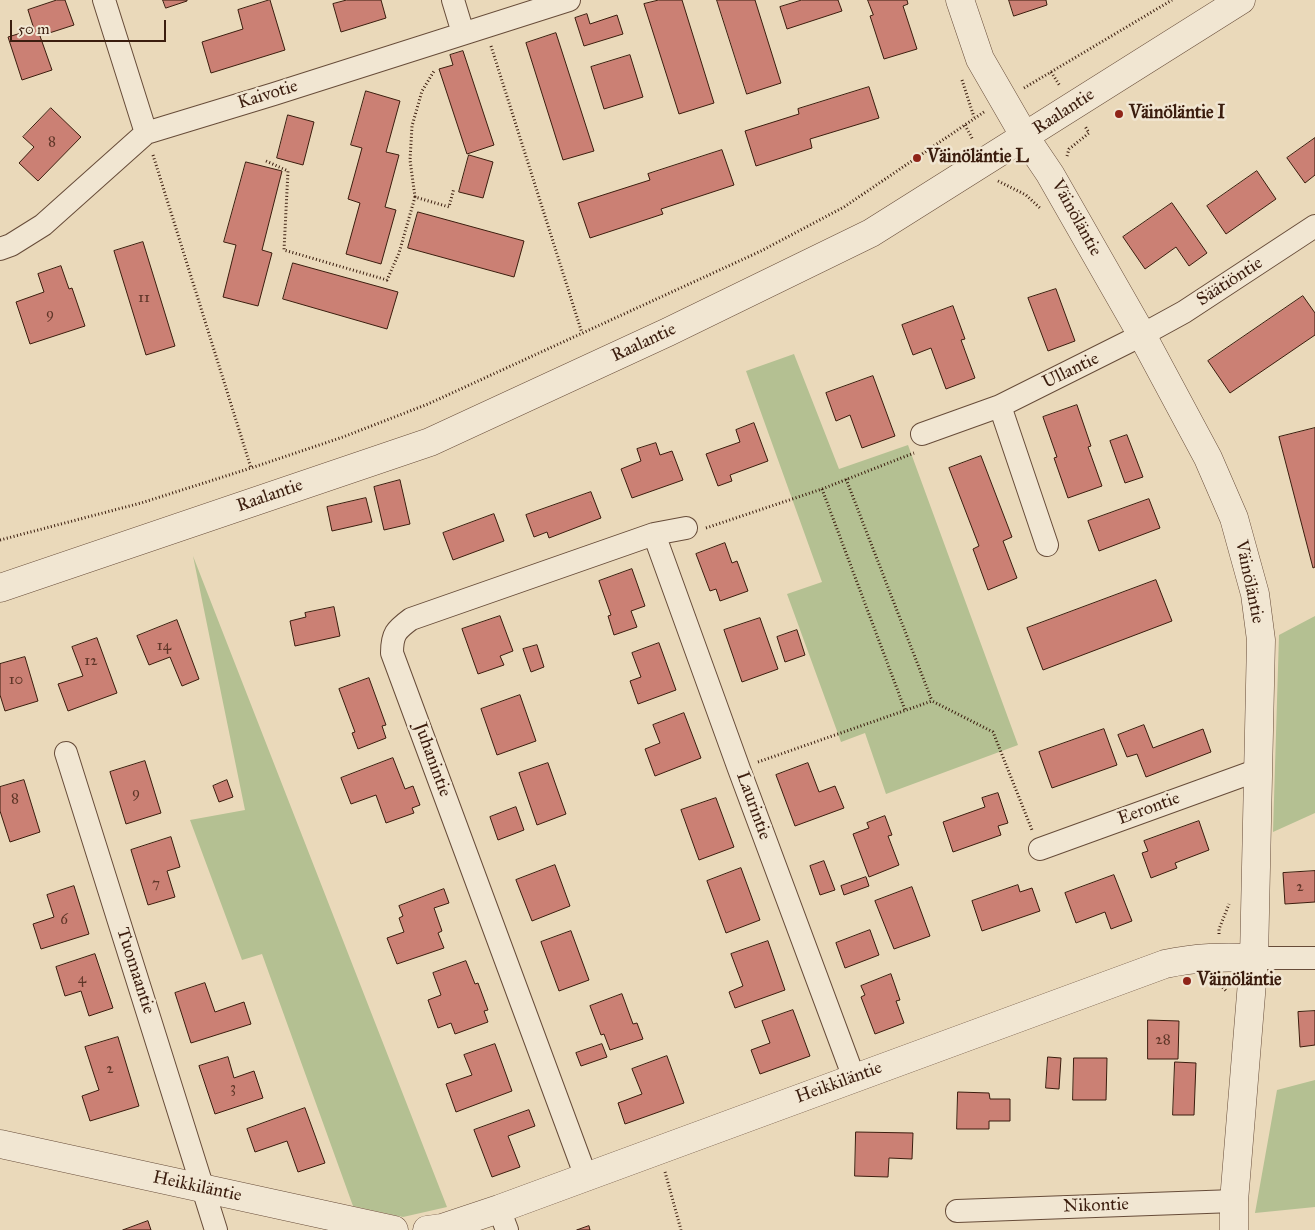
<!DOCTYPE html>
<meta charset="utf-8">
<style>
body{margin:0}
#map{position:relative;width:1315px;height:1230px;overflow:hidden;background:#ead9ba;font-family:"IM FELL Great Primer",serif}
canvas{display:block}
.scale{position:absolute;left:10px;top:20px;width:156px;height:22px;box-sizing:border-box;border:2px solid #3b1d0e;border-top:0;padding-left:6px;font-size:15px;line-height:18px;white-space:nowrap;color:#3b1d0e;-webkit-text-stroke:4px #f1e6d2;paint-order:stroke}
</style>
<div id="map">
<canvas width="1315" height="1230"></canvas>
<div class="scale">50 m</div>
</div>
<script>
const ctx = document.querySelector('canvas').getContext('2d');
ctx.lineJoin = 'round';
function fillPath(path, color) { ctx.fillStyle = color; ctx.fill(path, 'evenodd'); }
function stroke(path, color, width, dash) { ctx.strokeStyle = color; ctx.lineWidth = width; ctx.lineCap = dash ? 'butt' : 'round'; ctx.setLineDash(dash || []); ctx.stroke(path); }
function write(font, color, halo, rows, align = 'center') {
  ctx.font = font + ' "IM FELL Great Primer",serif'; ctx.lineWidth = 5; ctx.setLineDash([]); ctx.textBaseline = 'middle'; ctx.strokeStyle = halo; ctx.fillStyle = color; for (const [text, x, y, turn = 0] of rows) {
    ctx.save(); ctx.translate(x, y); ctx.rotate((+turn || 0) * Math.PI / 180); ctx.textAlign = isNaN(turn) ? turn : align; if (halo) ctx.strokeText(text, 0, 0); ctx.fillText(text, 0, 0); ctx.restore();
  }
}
const green = new Path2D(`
 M794,354l45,115 69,-24 110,300 -132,49 -21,-61 -24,9 -54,-148 35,-12 -76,-211z
 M193,556l254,651 -44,10 -50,-11 -91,-252 -20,6 -52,-140 55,-10z
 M1315,616v197l-42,19 6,-197z
 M1315,1080v127l-60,6 22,-123z`);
const building = new Path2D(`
 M57,0h8l9,25 -34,11 12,34 -30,10 -14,-43 26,-8 -6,-19z
 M163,0h24v1l-21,7z
 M270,0l15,50 -74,23 -9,-31 41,-13 -5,-19z
 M347,0h34l5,18 -45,14 -8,-28z
 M659,0h23l32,103 -35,11 -35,-110z
 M717,0h38l26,83 -34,11z
 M802,0h36l4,11 -55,18 -7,-22z
 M868,0h39l1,4 -5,2 14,43 -33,10 -14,-43 3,-1z
 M1009,0h37l1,5 -33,11z
 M587,14l3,10 27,-9 6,19 -39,12 -9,-28z
 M556,33l38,118 -31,9 -37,-117z
 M463,51l31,94 -27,9 -28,-85 14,-4 -3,-10z
 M630,55l13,42 -39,12 -13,-42z
 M869,87l10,31 -69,21 2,9 -56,18 -11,-35 54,-17 -1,-5z
 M366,91l34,10 -14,51 13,3 -14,52 11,3 -15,54 -35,-10 14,-51 -12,-4 14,-51 -11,-3z
 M51,108l30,29 -43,44 -19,-18 15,-16 -11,-10z
 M288,115l26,7 -11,43 -26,-7z
 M1315,138v37l-10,8 -18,-25z
 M722,150l12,35 -73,24 2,5 -73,24 -12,-35 72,-23 -2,-6z
 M469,155l24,7 -10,36 -24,-6z
 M246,162l36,9 -20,79 10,3 -14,53 -35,-9 13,-52 -12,-3z
 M1257,171l19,28 -50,35 -19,-28z
 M1172,203l35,50 -18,13 -13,-19 -31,22 -22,-32z
 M418,212l106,29 -10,36 -106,-29z
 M143,242l32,104 -29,9 -32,-104z
 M293,263l105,29 -11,37 -104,-30z
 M61,266l8,23 3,-1 13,38 -55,18 -14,-42 28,-10 -6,-18z
 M1056,289l19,52 -27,10 -20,-53z
 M1303,296l12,17v22l-85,58 -22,-32z
 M953,306l12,33 -4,1 14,38 -29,11 -15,-41 -18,7 -11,-30z
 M873,376l22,60 -33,12 -12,-33 -14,6 -10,-28z
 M1077,405l14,41 -3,1 14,39 -34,12 -14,-40 3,-1 -14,-40z
 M754,423l14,38 -38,14 2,6 -14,5 -12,-32 34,-12 -4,-12z
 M1315,428v139l-2,1 -34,-131z
 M1127,435l16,42 -18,6 -15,-42z
 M656,443l4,12 12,-4 11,29 -51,18 -11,-29 20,-8 -4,-12z
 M981,456l31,81 -9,4 14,37 -29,12 -15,-41 6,-3 -30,-78z
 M400,480l10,44 -26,6 -10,-43z
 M591,492l10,26 -52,20 -2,-6 -13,5 -8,-22z
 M366,498l6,24 -40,9 -5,-24z
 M1149,499l11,29 -61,23 -11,-30z
 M494,514l10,27 -51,19 -10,-27z
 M725,543l7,20 5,-2 11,30 -28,10 -4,-12 -6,2 -14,-37z
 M632,569l13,37 -14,5 6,16 -23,8 -6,-19 3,-1 -12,-34z
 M1156,580l16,41 -129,49 -16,-42z
 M334,607l6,29 -45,10 -5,-25 16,-4 -1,-4z
 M500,616l13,35 -13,5 4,9 -26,9 -16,-45z
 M760,618l18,51 -36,13 -18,-52z
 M177,620l22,59 -17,7 -12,-29 -21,8 -12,-29z
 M797,630l8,25 -20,7 -8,-25z
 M97,638l20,55 -49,18 -10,-27 25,-8 -11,-29z
 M659,643l17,47 -38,14 -8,-23 11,-4 -9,-24z
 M537,645l7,22 -13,5 -8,-23z
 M25,657l13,44 -33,10 -5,-16v-31z
 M369,678l17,47 -4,1 4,12 -28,11 -6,-16 3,-1 -16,-43z
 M520,695l16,46 -39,14 -16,-46z
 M684,713l17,45 -46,18 -10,-27 15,-6 -7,-18z
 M1144,725l9,23 50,-19 8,23 -65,25 -9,-23 -10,3 -9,-22z
 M1104,729l13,36 -65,23 -13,-36z
 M393,758l12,31 8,-3 7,19 -8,3 2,5 -28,10 -10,-28 -25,9 -10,-26z
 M145,761l16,52 -35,11 -16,-52z
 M548,763l18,51 -29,11 -18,-52z
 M808,763l11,29 16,-6 9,22 -49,18 -19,-51z
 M24,780l16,52 -30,10 -10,-31v-24z
 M227,780l6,17 -14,5 -6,-16z
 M998,793l10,30 -10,3 3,9 -48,17 -10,-30 42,-15 -3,-9z
 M716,798l18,49 -35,13 -18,-50z
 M516,807l8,23 -26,10 -8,-23z
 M885,816l7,19 -4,1 11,29 -30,12 -16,-43 16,-6 -2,-5z
 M1199,821l10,29 -34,13 2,5 -26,10 -9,-25 6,-2 -4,-10z
 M171,837l9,30 -13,4 8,26 -27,8 -17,-55z
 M824,861l11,29 -15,5 -10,-29z
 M555,865l15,41 -38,15 -16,-41z
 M741,868l19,52 -34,13 -19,-52z
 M1315,871v31l-30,2 -2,-31z
 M1114,875l18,46 -21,8 -6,-17 -29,11 -11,-30z
 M866,877l3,9 -25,9 -3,-9z
 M1018,885l2,7 12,-4 8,23 -58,20 -10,-30z
 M74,886l15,48 -48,15 -8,-25 21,-7 -7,-22z
 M912,887l18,49 -36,13 -19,-48z
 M444,889l5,14 -15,5 8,23 -4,2 6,15 -47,16 -10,-26 17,-6 -5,-14 4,-2 -4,-10z
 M870,930l9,25 -34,13 -9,-25z
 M571,931l18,49 -30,11 -18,-49z
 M768,941l17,49 -50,18 -6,-16 14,-6 -12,-32z
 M95,954l18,54 -24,8 -8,-25 -16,5 -9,-29z
 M466,961l9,23 3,-1 10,27 -4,1 4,11 -33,12 -4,-11 -13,5 -10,-28 13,-5 -8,-22z
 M891,974l9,26 -4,1 8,22 -29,11 -14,-37 4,-2 -4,-9z
 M205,983l10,29 29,-10 7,22 -60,19 -16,-50z
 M622,994l11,30 4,-1 6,16 -33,11 -6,-16 -3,1 -11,-29z
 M793,1010l17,46 -50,18 -9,-24 19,-7 -8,-22z
 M1315,1011v34l-15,2 -2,-35z
 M1148,1020l31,1 -1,38h-30z
 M118,1037l21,69 -49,15 -8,-25 17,-6 -14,-43z
 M495,1044l17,47 -56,21 -10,-28 26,-9 -8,-20z
 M602,1044l5,13 -26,9 -5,-13z
 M667,1056l17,47 -59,21 -7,-21 24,-9 -10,-25z
 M228,1057l6,21 20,-7 9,27 -48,16 -16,-48z
 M1048,1057l13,1 -2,31 -13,-1z
 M1074,1058h33l-1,42h-33z
 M1175,1062l21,1 -2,52h-21z
 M958,1092l31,1 1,6h20v22h-21v8h-32z
 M305,1108l20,55 -27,9 -11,-31 -32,11 -8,-23z
 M529,1110l6,16 -27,10 12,31 -28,10 -18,-47z
 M856,1132l57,1 -1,26 -23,-1 -1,19 -33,-1z
 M148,1221l3,9h-28z
 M589,1226l1,4h-13z`);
const path = new Path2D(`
 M491,46l91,287
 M1051,72l9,14
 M962,80l12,37
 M1024,88l148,-88
 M965,125l8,15
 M153,155l98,313
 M1067,156l2,-7 20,-16 -4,-7
 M266,161l22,10 -4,79 103,30 12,-27 16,-56 34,10 5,-19
 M998,181l28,14 15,14
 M415,197l-5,-37 2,-34 10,-35 12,-20
 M846,479l86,222
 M822,489l83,221
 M706,528l116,-39 92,-36
 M0,540l141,-37 110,-35 92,-31 85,-33 333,-153 83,-44 140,-95
 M758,762l174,-61 61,31 39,98
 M1219,934v-5l10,-25
 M1218,982l9,10
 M665,1172l16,58`);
const minor = new Path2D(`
 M104,0l42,133
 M453,0l10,33
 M0,249l11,-4 32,-20 103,-92 128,-39 295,-94
 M1000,406l47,139
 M922,434l78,-28 142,-71 42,-23 131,-86
 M654,534l85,235 115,309
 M66,753l150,477
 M1040,849l218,-79
 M1254,958h61
 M586,1177l-194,-524c0,-19 4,-23 19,-34l243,-85 32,-6
 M499,1209l8,21
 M957,1211l277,-10`);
const tertiary = new Path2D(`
 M960,0l20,59 45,78 25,37 92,161 66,123 26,60 21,76 6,46 -7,318 -20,243v29
 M0,588l430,-146 238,-110 203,-99 370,-233
 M0,1144l394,86
 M427,1230l15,-2 57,-19 666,-245c33,-7 56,-7 89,-6`);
const markers = [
 [1119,114,5,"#8f2418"],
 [917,158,5,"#8f2418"],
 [1187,981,5,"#8f2418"]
];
const numberNames = [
 ["8",52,142],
 ["11",144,298],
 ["9",50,314],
 ["14",164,646],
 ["12",91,661],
 ["10",16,680],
 ["9",136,793],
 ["8",15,799],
 ["7",156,884],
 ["2",1300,887],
 ["6",64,920],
 ["4",82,979],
 ["28",1163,1040],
 ["2",110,1069],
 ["3",233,1088]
];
const streetNames = [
 ["Kaivotie",268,95,-17],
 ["Raalantie",1064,112,-33],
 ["Väinöläntie",1076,218,61],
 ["Säätiöntie",1230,282,-33],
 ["Raalantie",644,343,-25],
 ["Ullantie",1071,371,-26],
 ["Raalantie",270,496,-19],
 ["Väinöläntie",1249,582,78],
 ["Juhanintie",432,760,70],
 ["Laurintie",753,806,70],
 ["Eerontie",1149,809,-20],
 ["Tuomaantie",135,971,72],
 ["Heikkiläntie",839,1083,-20],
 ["Heikkiläntie",197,1187,12],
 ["Nikontie",1096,1206,-2]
];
const poiNames = [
 ["Väinöläntie I",1129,114],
 ["Väinöläntie L",927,158],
 ["Väinöläntie",1197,981]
];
fillPath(green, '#b4c092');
fillPath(building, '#cb8074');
stroke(building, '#3b1d0e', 1);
stroke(minor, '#674c39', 24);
stroke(tertiary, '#674c39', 29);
stroke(path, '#3b1d0e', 3, [1, 2.5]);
stroke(minor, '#f1e6d2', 22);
stroke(tertiary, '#f1e6d2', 28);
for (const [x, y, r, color] of markers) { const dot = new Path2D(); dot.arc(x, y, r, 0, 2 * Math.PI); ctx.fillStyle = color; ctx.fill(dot); stroke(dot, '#f1e6d2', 2); }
write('15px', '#5f3628', null, numberNames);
write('18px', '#3b1d0e', '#f1e6d2', streetNames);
write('bold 18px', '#3b1d0e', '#f1e6d2', poiNames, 'left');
</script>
